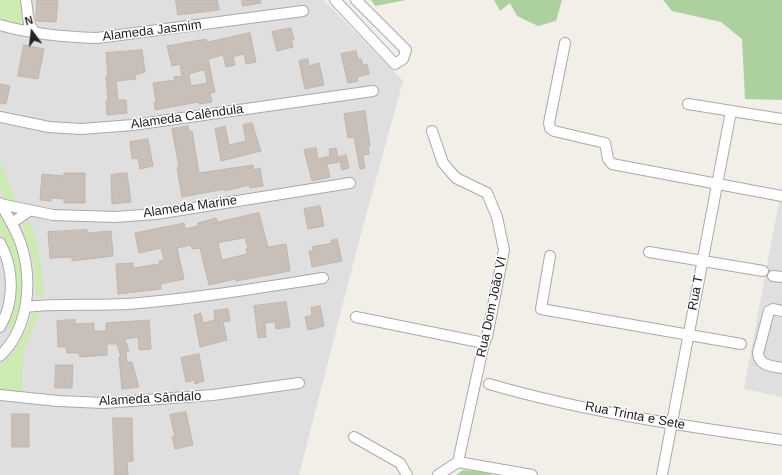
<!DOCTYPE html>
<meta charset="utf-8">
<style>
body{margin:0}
#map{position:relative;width:782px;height:475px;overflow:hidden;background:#f2efe9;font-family:Helvetica,sans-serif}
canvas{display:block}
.north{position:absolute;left:12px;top:12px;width:40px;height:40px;-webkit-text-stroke:3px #fff;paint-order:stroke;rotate:345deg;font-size:11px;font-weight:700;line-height:16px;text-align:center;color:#222}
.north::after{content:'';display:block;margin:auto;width:14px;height:18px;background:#222;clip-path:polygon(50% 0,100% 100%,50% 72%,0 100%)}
</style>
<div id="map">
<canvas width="782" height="475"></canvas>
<div class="north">N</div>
</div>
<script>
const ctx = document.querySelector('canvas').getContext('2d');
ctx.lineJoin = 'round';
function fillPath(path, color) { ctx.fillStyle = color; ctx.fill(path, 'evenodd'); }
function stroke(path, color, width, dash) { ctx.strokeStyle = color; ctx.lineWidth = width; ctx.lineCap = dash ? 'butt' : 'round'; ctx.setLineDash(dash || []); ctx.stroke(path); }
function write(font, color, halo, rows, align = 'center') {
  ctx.font = font + ' Helvetica,sans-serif'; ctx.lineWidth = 3; ctx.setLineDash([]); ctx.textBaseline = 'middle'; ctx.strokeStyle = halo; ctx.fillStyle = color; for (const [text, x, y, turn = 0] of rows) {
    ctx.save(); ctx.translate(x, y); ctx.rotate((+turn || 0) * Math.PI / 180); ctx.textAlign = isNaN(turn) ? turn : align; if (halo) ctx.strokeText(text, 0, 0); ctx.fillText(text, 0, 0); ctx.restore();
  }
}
const residential = new Path2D(`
 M0,0h324l79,81 -44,160 -60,234h-299z
 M782,186v211l-38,-8z`);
const grass = new Path2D(`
 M0,0h22c3,24 2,26 -22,22z
 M0,161l18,44 -12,-5 -6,-14z
 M0,213c7,12 15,24 19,37 5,18 8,65 -6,79l-4,-1 -2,-4 9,-36v-13l-4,-18 -12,-26z
 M30,221c9,28 14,49 13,78l-7,-4 -3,-37 -10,-28v-5z
 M40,312l-17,41 -1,40 -22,-2v-24l17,-20 7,-12 8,-20z`);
const forest = new Path2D(`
 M371,0h35l-31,6z
 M494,0h68l-6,21 -18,5 -21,-10 -7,-13 -10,8z
 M663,0h119v100l-37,-1 -3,-60 -21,-17 -49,-11z
 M463,470l20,2 10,3h-37z`);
const building = new Path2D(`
 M37,0h21l-2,22 -20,-1z
 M176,0h41l2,10 -41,5z
 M242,0h18l1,3 -18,3z
 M291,28l3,12h-3l2,7 -16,4 -5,-19z
 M250,33l6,29 -10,2 -2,-10 -11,3 2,8 -9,2 -3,-12 -15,4 7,33 -5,1 2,9 -13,2 -1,-2 -43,8 -1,-7 2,-1 -3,-19 22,-3 -1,-3 8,-1 -2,-12 -8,2 -5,-20 39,-7 1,3zM205,70l2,13 -16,3 -2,-12z
 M24,45l20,4 -6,30 -20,-3z
 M142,50l3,22 -10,3 1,4 -20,2 2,19h8l1,13 -20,2 -1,-14h2l-2,-25h2l-2,-23z
 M356,51l2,8h3l2,6 4,-1 2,10 -12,3 1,4 -10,2 -7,-29z
 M308,59l1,7 10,-3 5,22 -19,4 -6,-28z
 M0,84l10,2 -4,18 -6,-1z
 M365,111l5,35 -2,1 1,7 -6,1 2,13 -5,1 -6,-32 -6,1 -4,-24z
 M252,123l9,28 -40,10 -6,-32 10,-3 4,19 17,-4 -3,-16z
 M188,126l1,6 3,-1 7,42 54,-8 1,5 6,-2 3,18 -13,2 -1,-3 -24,6v-2l-43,8 -5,-29 2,-1 -7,-38z
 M148,139l5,27 -13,3 -2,-11 -6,1 -2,-17z
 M316,148l2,11 12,-3 -1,-7 7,-1 3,14 -12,2 3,13 -18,4 -8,-31z
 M346,155l3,13 -7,2 -3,-13z
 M64,173h21v30h-21v-4l-13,-1v3l-11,-1 2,-26 22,2z
 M127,173l4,29 -19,2 -1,-29z
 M320,206l4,20 -16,3 -4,-20z
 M259,213l9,34 18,-3 4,27 -54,10 -1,-2 -26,6 -9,-37 -8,1 -1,-4 -14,3 7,31 -23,5v5l-43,5 -2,-30 17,-1v5l27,-4 -1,-3 5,-1 -3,-12 -22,5 -4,-20 49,-10 1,6 13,-3v-3l18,-5 1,4zM245,238l3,10 -2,1 1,5 -25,6 -4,-17z
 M87,230v3l24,-2 2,25 -41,5v-4l-22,1 -2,-26z
 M337,239l5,22 -30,6 -3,-16h4l-1,-4 20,-4 -1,-2z
 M286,302l4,25 -14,2 -1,-7 -10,1 1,14 -8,1 -4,-32z
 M320,306l4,20 -16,4 -3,-13 7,-2 -1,-7z
 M228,309l2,12 -7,1 4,18 -27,7 -6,-32 7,-2 2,10 12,-3 -1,-9z
 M75,320v4l19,-1v8h12v-8l43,-3 2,29 -12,1 -1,-13 -13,2 4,12 -3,1 1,10h5l7,25 -17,2 -3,-32h2l-4,-13h-10v11l-27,2 -1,-4h-12l-1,-6h-8l-1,-26z
 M199,354l5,27 -9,3 -1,-4 -8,2 -5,-24z
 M56,365h17l-1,23h-17z
 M186,412l7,33 -18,4 -3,-12h3l-5,-22z
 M12,414h17v33h-17z
 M113,418h19l1,43 -6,1 1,13h-13z`);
const minor = new Path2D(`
 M26,0l3,24 6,8
 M335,0l60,64 8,-5 3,-9 -50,-50
 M0,25c32,9 65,12 97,13l206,-27
 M565,43l-16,80 1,5 4,3 51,12 3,16 4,5 170,32
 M688,104l94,15
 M0,117l49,10 32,2 52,-4 240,-34
 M432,131l11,32 13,15 31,15 10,24 7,33 -17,87 -3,6 -26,119 -20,13
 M0,203c8,13 16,27 21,41 12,37 8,84 -21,112
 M0,204l53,11 62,2 41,-3 194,-31
 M12,223l17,-12
 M0,243c14,25 15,58 0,84
 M649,252l114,19
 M550,256l-9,53 200,35
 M773,276l9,1
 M25,307c34,-4 68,-1 103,-3 65,-5 130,-16 195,-26
 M782,311l-9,-2 -4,2 -11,42c1,13 14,13 24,15
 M356,317l128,26
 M489,384c96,28 195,42 293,56
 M0,395l58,6 46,2 109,-8 86,-12
 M354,437l46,26 7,12
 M458,462l74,13
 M662,475l69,-364`);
const streetNames = [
 ["Alameda Jasmim",152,31,-7],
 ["Alameda Calêndula",187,117,-8],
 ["Alameda Marine",190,207,-8],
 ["Rua T",696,293,-79],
 ["Rua Dom João VI",492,307,-78],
 ["Alameda Sândalo",150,399,-3],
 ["Rua Trinta e Sete",635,416,11]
];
fillPath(residential, '#e0dfdf');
fillPath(grass, '#cdebb0');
fillPath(forest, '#add19e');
fillPath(building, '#c7bfb8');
stroke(building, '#c4b6ab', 1);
stroke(minor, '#a9a9a9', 12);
stroke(minor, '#fff', 10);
write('13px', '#222', '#fff', streetNames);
</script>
